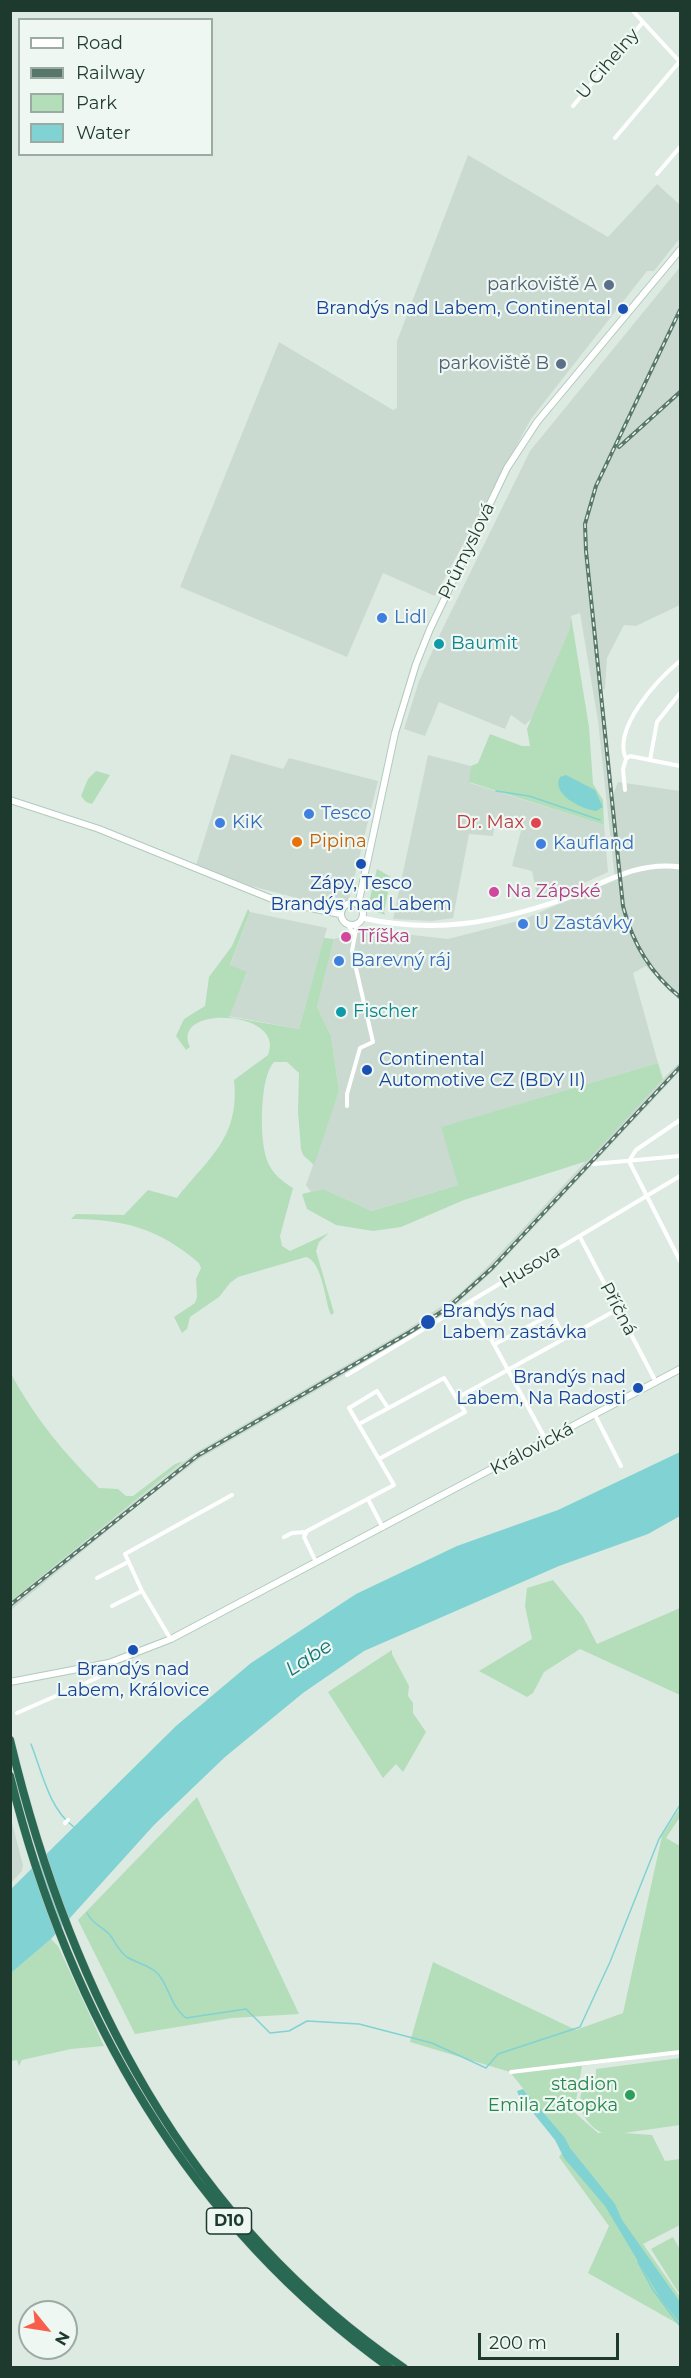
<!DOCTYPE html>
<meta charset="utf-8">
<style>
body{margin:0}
#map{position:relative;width:691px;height:2378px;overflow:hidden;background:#ddeae2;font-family:Montserrat,sans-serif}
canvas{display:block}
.frame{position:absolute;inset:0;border:12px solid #1e3a2f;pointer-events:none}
.legend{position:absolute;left:18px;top:18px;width:195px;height:138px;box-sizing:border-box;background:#eef7f1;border:2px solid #9baba3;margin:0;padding:8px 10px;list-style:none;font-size:18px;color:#1e3a2f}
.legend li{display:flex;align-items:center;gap:12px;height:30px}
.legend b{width:30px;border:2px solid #9baba3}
.north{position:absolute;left:18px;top:2300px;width:60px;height:60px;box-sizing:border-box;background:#eef7f1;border:2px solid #9baba3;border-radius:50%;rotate:120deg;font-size:16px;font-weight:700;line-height:24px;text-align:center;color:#1e3a2f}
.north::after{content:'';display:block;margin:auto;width:21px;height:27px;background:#f95e4c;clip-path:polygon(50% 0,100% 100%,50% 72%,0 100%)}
.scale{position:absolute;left:478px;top:2333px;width:141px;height:27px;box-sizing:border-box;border:3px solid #1e3a2f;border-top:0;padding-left:8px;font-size:18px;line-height:21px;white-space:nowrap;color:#1e3a2f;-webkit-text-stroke:4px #eef7f1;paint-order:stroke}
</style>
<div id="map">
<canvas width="691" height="2378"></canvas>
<div class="frame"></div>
<ul class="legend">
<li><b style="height:8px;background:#fff"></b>Road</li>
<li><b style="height:8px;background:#58766a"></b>Railway</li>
<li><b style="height:16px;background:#b4ddba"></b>Park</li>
<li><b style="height:16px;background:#81d2d3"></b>Water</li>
</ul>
<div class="north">N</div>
<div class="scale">200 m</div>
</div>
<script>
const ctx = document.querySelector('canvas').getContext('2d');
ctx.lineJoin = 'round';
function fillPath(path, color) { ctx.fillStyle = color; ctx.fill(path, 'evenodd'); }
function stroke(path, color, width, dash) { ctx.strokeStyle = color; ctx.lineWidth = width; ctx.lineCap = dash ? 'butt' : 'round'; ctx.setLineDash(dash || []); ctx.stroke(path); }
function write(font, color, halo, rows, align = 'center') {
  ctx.font = font + ' Montserrat,sans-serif'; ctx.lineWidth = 4.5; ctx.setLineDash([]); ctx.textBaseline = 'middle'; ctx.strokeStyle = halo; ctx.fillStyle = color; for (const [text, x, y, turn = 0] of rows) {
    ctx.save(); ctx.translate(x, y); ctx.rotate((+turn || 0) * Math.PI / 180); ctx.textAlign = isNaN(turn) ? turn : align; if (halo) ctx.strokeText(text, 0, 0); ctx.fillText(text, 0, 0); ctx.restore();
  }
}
const built = new Path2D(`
 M468,155l140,82 49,-53 23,21v33l-26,33h-7l-116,148 -96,177 -52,-23 -36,84 -167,-70 99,-245 114,68 4,-2v-67z
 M680,267v338l-44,21 -12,-1 -17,33 -2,31h-3l11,106 5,-13 62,9v210l-34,-35 -13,7 25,90 -216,64 16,58 -86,26 -49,-22 -12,3 -5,-7 33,-94 -8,-55 -14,-29 17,-68 34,-9 80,9 74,-19 93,-40 -17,-159 -18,-108 -9,3 -2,14 -36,87 -8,8 -14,-10 -6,14 -66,-27 -14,34 -21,-7 15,-48 22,-49 89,-181z
 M231,754l52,15 6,-11 89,23 -29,118 -14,9 -84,-22 -55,-21z
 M428,755l43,11 -1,17 134,42 4,47 -39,18 -31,10 -6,-29 -20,-5 11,-43 -28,-2 -2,15 -24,-2 -16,84 -21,3 -39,-2z
 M250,912l77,16 -28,101 -71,-13 19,-43 -17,-7z
 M680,1062v9l-186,199 -43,39 -39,26 -213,124 -54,41 -134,110v-9l184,-148 213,-124 51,-35 30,-29 162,-174z
 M11,1819l12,46 -1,6 -11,12z`);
const green = new Path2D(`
 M571,616l18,111 4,57 10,16 1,25 -135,-43 2,-16 7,-3 12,-29 32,12h8l-3,-17 42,-99z
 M96,771l14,4 -18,29 -6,-2 -5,-6 7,-17z
 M377,869l14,8 -7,35 1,3 -13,-5 -2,-12z
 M248,909l2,3 -20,53 17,7 -18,45 70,12 25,-91 10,1 -17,68 14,29 8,55 -25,74 -11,-10 -2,-6 -3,-37 1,-39 -12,-11h-13c-14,15 -14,70 -9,91 3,17 15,27 28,35l-13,48 2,10 8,5 39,-18 -10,9 -3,9 18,62 -3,2 -2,-5c-4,-14 -8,-49 -23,-53l-68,20 -8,6 -11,14 -29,20 -3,12 -5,4 -8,-16 21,-14 2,-6 -1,-18 5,-11 -2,-5c-41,-35 -76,-44 -128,-44l5,-5 48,1 24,-25 29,8c32,-41 63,-60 57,-118l34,-25c19,-45 -99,-51 -78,-8l-4,3 -10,-14 8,-17 21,-13 4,-29 23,-31z
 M658,1063l5,16 -76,82 -123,39 -63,27 -28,4 -37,-6 -29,-16 -5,-15 21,-5 49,22 86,-26 -17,-58z
 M11,1374c24,44 53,79 88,114l19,1 8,7h7l42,-32 9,-3 -173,140z
 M553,1580l30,37 14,27 83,-36v87l-100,-46 -36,23 -11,21 -6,4 -48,-26 53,-32 -7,-33 2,-18z
 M392,1650v4l17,32 -1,10 5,7v10l13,19 -23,40 -7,-8 -13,14 -55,-86z
 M197,1797l102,217 -67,4 -97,16 -57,-114z
 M680,1808v9l-14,21 14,8v206l-98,14 -8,46 24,21h4c-23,-12 -32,-42 -6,-57v-7l84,-11v67l-56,8 28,2 13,26 15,-2v66l-37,19 37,53v28l-92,-52 21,-47 -50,-69 9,-12 -58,-73 -100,-30 23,-80 143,68 47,-17 39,-177z
 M51,1939l7,7 46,100 -33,3 -49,11 -3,6 -2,-6 -6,1v-88z
 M673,2237l7,13v41l-2,1 -27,-43z`);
const water = new Path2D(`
 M566,775l29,15 8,17 -7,4c-15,-2 -45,-17 -36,-34z
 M680,1452v64l-32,18 -89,32 -195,85 -61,42 -78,64 -71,68 -103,114 -40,34 -1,-83 166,-164 75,-63 105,-69 101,-48 101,-36z
 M523,2089l42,49 5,10 45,56 7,16 58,82v21l-20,-25 -55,-92 -41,-48 -9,-18 -37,-46 -1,-3z`);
const stream = new Path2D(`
 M496,791l33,5 71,24
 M31,1744c11,28 18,65 43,83
 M87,1913c6,12 15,13 23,22 6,8 8,15 17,22 11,7 24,8 32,18 11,14 12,32 27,43l60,-9 24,24 19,-2 18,-10 52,3 73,19 54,25 12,-14 82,-27 30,-65 49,-123 21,-34
 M638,2262l15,28 27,36`);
const minor = new Path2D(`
 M632,10l48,52
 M573,106l70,-84
 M615,138l65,-77
 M657,174l23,-27
 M626,759c-14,-31 32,-80 54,-98
 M650,760l7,-38 23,-29
 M625,790l-2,-21 3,-10 4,-3 50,10
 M348,925l6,9
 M347,1106v-12l13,-46 13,-6 -21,-91 5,-27
 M680,1120l-44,30 -7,11 51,100
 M593,1164l87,-8
 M580,1237l76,145
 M471,1302l75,138
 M495,1344l57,-30 13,24
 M347,1375l333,-199
 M457,1398l161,-89
 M595,1415l26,51
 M359,1424l85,-46 21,34 -86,47
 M368,1499l15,29
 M284,1537l8,-4 14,-1
 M316,1562l-12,-25 3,-6 87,-46 -45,-77 28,-17 11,17
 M97,1578l31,-16
 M112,1606l30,-15
 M170,1638l-28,-47 -17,-37 107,-59
 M17,1713l82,-36 10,-14
 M65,1823l3,-3
 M511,2072l169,-20`);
const tertiary = new Path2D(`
 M362,918c73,16 132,5 202,-19 40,-15 71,-38 116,-32`);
const secondary = new Path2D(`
 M10,800l89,29 178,72 63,13
 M341 914a11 11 0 1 1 22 0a11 11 0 1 1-22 0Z
 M358,905l37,-172 21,-69 14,-35 77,-161 30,-46 143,-172
 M10,1682l99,-19 62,-24 509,-270`);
const motorway = new Path2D(`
 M10,1740c60,251 176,479 394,628
 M10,1776c59,238 178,447 380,592`);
const rail = new Path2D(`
 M680,310l-84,176 -11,38 1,27 37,355c9,36 28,68 57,91
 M619,447l61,-55
 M10,1605l187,-149 213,-124 39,-25 43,-39 188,-201`);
const markers = [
 [609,285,6,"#5c6f8a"],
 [623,309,6,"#1a4fb4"],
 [561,364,6,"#5c6f8a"],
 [382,618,6,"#3f7fe0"],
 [439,644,6,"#0f9aa8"],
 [309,814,6,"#3f7fe0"],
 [220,823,6,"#3f7fe0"],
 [536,823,6,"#e0444e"],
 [297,842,6,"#e8710a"],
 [541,844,6,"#3f7fe0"],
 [361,864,6,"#1a4fb4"],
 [494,892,6,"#d1479c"],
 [523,924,6,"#3f7fe0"],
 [346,937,6,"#d1479c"],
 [339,961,6,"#3f7fe0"],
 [341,1012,6,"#0f9aa8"],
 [367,1070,6,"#1a4fb4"],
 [428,1322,8,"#1a4fb4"],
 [638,1388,6,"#1a4fb4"],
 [133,1650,6,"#1a4fb4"],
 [630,2095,6,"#2e9e5b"]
];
const shields = [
 [229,2221,45]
];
const shieldNames = [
 ["D10",229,2221]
];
const streetNames = [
 ["U Cihelny",608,64,-50],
 ["Průmyslová",467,551,-64],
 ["Husova",530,1267,-31],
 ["Příčná",618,1309,62],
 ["Královická",532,1449,-28]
];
const serviceNames = [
 ["parkoviště A",597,285],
 ["parkoviště B",549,364]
];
const transitNames = [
 ["Brandýs nad Labem, Continental",611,309],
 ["Zápy, Tesco",361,884,"center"],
 ["Brandýs nad Labem",361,905,"center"],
 ["Continental",379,1060,"left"],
 ["Automotive CZ (BDY II)",379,1081,"left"],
 ["Brandýs nad",442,1312,"left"],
 ["Labem zastávka",442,1333,"left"],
 ["Brandýs nad",626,1378],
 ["Labem, Na Radosti",626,1399],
 ["Brandýs nad",133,1670,"center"],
 ["Labem, Královice",133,1691,"center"]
];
const shopNames = [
 ["Lidl",394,618],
 ["Tesco",321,814],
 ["KiK",232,823],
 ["Kaufland",553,844],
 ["U Zastávky",535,924],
 ["Barevný ráj",351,961]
];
const cultureNames = [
 ["Baumit",451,644],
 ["Fischer",353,1012]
];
const healthNames = [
 ["Dr. Max",524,823]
];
const foodNames = [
 ["Pipina",309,842]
];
const hotelNames = [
 ["Na Zápské",506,892],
 ["Tříška",358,937]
];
const leisureNames = [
 ["stadion",618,2085],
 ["Emila Zátopka",618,2106]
];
const waterNames = [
 ["Labe",309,1658,-33]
];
fillPath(built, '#cbdad1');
fillPath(green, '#b4ddba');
fillPath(water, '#81d2d3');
stroke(stream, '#81d2d3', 1.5);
stroke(secondary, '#b0cabd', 8);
stroke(motorway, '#c0c8c5', 9);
stroke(minor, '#fff', 4);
stroke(tertiary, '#fff', 5);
stroke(secondary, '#fff', 6);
stroke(motorway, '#296852', 8);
stroke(rail, '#58766a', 4);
stroke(rail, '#eef7f1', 1.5, [4.5]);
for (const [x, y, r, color] of markers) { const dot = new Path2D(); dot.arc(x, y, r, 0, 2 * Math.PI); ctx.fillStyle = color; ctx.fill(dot); stroke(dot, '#eef7f1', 2); }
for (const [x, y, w] of shields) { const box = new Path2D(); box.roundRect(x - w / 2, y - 13, w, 26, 4.5); ctx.fillStyle = '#eef7f1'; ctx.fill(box); stroke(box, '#1e3a2f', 1.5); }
write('bold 16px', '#1e3a2f', null, shieldNames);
write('18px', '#1e3a2f', '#eef7f1', streetNames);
write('18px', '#4e5e75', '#eef7f1', serviceNames, 'right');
write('18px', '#164399', '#eef7f1', transitNames, 'right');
write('18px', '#366cbe', '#eef7f1', shopNames, 'left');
write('18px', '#0d838f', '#eef7f1', cultureNames, 'left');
write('18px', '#be3a42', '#eef7f1', healthNames, 'right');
write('18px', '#c56008', '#eef7f1', foodNames, 'left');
write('18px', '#b23c85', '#eef7f1', hotelNames, 'left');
write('18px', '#27864d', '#eef7f1', leisureNames, 'right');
write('italic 20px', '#167678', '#eef7f1', waterNames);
</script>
